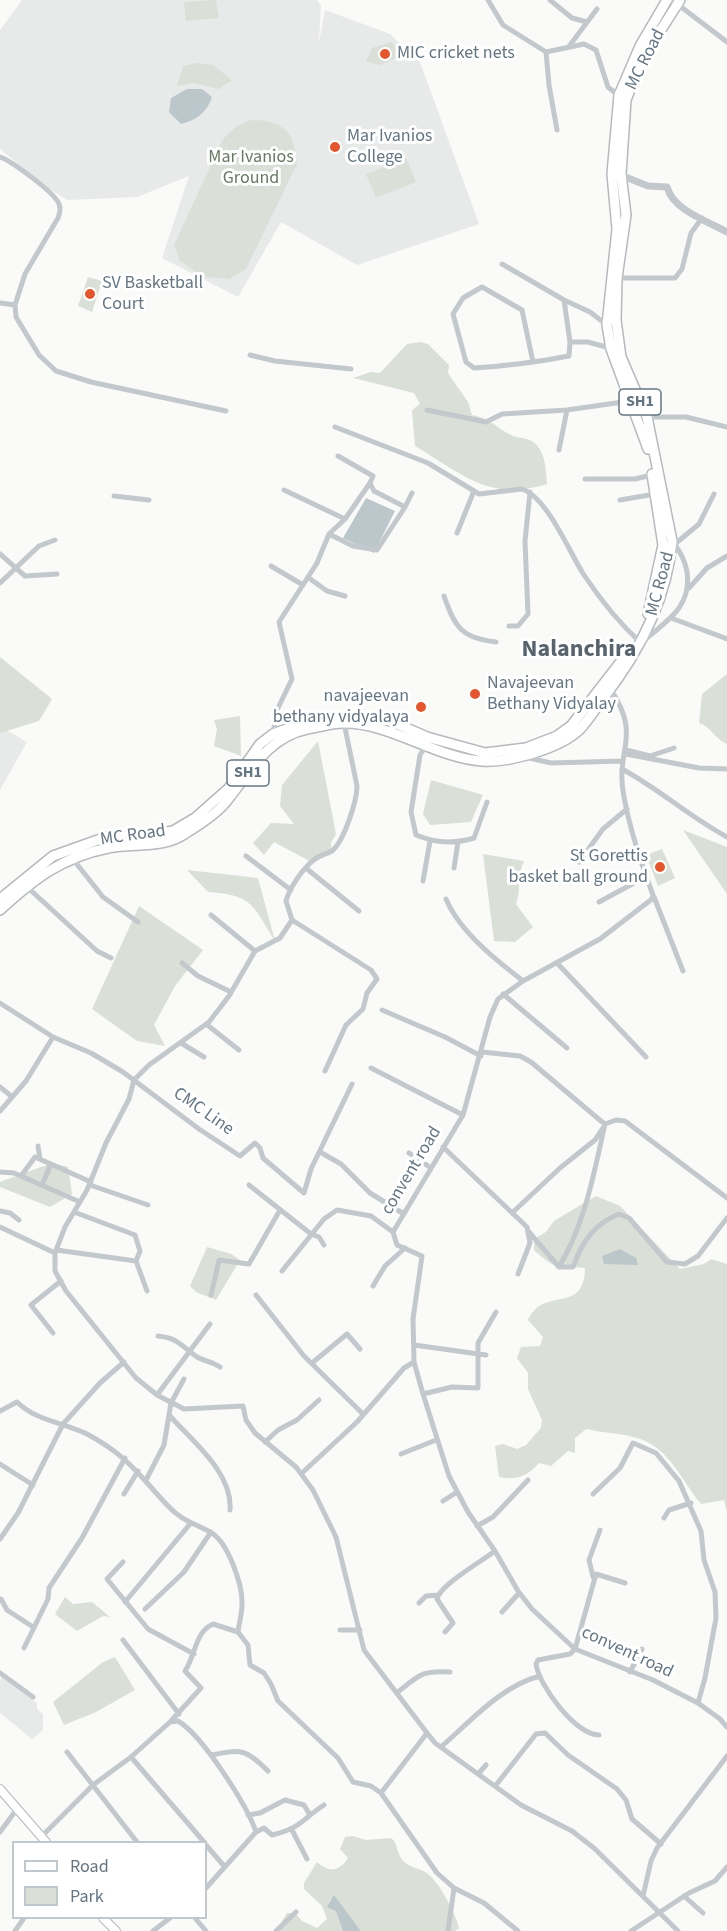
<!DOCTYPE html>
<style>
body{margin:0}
#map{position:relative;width:727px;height:1931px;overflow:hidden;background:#fafaf8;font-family:"Source Sans 3",sans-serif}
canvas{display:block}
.legend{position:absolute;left:12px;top:1841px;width:195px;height:78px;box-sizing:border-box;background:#fff;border:2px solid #c1c8cd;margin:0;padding:8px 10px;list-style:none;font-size:18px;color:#657683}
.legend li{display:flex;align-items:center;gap:12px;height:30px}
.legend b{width:30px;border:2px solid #c1c8cd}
</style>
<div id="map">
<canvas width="727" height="1931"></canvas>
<ul class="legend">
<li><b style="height:8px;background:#fff"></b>Road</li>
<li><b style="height:16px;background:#dadfd7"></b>Park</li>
</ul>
</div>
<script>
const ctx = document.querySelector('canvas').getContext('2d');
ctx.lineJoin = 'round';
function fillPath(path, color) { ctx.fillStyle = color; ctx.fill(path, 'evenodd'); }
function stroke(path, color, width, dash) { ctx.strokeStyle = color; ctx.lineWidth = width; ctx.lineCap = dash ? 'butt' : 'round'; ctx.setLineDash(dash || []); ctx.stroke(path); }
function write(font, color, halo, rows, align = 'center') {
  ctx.font = font + ' "Source Sans 3",sans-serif'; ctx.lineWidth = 6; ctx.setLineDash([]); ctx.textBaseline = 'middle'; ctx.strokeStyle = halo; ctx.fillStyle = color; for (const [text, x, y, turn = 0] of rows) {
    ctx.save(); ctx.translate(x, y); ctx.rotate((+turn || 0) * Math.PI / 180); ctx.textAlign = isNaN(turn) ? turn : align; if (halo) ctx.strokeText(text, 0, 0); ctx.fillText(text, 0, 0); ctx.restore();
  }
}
const built = new Path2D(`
 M22,0h295l4,6 -2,36 6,-32 65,24 30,28 59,162 -122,41 -76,-43 -43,75 -76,-39 27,-82 -52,21 -70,3 -24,-15 -43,-36v-119z
 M3,728l24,14 -27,48v-56z
 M2,1677l35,26v6l6,5v16l-11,9 -32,-26v-33z`);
const green = new Path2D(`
 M216,0l3,18 -33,3 -2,-19z
 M392,42l9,14 -21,9 -14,-4 6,-13z
 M197,63l16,2 19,15 -13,9 -25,-6 -17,3 6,-20z
 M251,120c33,0 43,12 46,44l-51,105 -17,10 -25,-2 -24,-16 -6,-16 49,-106 14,-13z
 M406,158l10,24 -40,16 -10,-24z
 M88,277l14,4 -10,31 -14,-6z
 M420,342l8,2 21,21 -1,8 20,29 4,13c19,4 21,10 37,19 6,4 11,3 18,5 18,5 19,29 20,45 -58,18 -85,-10 -132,-38l-3,-36 8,-6 -6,-11 -61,-15 18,-6 9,1 27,-29z
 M0,657l52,42 -13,22 -39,12z
 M727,674v70c-12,-5 -16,-17 -28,-21l3,-29z
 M240,716l1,40 -27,-10 3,-17 -3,-9z
 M318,741l18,93 -5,9 1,10 -19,10 -39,-21 -10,13 -11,-12 18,-20 23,1 -14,-18 2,-21z
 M431,780l52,15 -12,27 -41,3 -7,-11z
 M683,830l44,17v47z
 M662,849l13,29 -17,8 -12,-31z
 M483,854l41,7c-8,18 -2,27 -8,43l17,23 -18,15 -21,-1z
 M187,870l71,8 17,63c-22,-35 -21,-46 -67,-49z
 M139,906l64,44 -28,36 -21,39 11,21 -28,-5 -45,-32z
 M52,1163l16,4 4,27 -22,13 -50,-20v-5z
 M596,1196l24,10 60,63 24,-5 7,-5 16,5v248l-3,-12 -23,4c-20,-24 -32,-57 -64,-66 -16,-5 -34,-5 -51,-9l-11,9v15l-7,-2 -17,15 -12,-3c-11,13 -24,18 -40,14l-4,-31 8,-2 14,5 9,-4 15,-17 1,-8 -14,-31v-16l-11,-15 4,-11 19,-1 3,-9 -15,-17c16,-35 56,-4 57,-52 -29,-3 -28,3 -51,-18v-11l12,-7 8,-11z
 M207,1247l24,7 9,6 -24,40 -20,-8 -6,-6z
 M65,1597l8,7 19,-2 18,15 -7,-1 -26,15 -22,-17z
 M115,1657l20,33 -39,22 -32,13 -11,-23 50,-40z
 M353,1836l13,4 25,-2c7,5 5,13 10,20 7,10 15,9 24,14 13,7 31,42 34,56l-4,3h-179l11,-18h8l7,8 15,7 10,-9 -5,-13 -18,-17v-6l13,-21c12,11 22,10 31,-4l-8,-9 5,-12z`);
const water = new Path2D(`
 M187,89h15l10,8c-5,15 -15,23 -31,27l-12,-12 2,-14z
 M366,498l29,13 -21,42 -31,-15z
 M620,1249l16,9 2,7 -34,-1 -2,-8z
 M334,1895l26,35v1h-17l-7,-20 -9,-4z`);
const minor = new Path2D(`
 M488,0l15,25 43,27 38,-8 12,6 12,37 11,9
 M550,0l22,18 15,4
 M672,0l55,42
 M570,45l27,-36
 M546,52l3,33 8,45
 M0,157c12,4 55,36 59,47 2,5 1,9 -1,14l-33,56 -10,31 1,12 23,38 17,16 35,11 135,29
 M502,264l62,36
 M617,278h58l7,-9 9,-36 11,-15
 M0,303l15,2
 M607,325l-17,-13 -26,-12 6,42h18l22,6
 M250,355l25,6 76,8
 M533,362l-11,-52 -40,-23 -19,11 -10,16 13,48 8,6c31,-2 64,-6 95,-12l1,-14
 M427,410l59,12 16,-8 65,-4 63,-9
 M647,417h39l41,10
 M335,427l93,36 51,31 43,-5c26,9 47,63 62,86 16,24 35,48 57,68 25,-22 51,-35 46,-71 -2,-12 -7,-21 -14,-30
 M559,450l8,-40
 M585,479h50l17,-4
 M284,490l61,29
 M114,496l35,4
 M620,500l35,-6
 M405,507l7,-14
 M457,533l17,-42
 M329,534l24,12 24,4 28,-43 -31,-16 -4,-8 3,-7 -35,-20
 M675,544l24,-20 15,-30
 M0,554l25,22 32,-2
 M271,566l32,19
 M309,578l18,13 18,5
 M0,583l39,-37 16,-6
 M689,588l18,-20 20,-12
 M444,596c11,32 18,42 52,46
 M671,618l56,21
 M509,626h9l10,-12 -3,-73 5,-49
 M609,687c35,51 5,61 15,110 6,33 17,66 29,98l-1,4 -52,40 -77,42 -25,18 -8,18 -27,98 -70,117 4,13 25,11 -9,63 1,43 9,32 26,82 19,36 27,39 23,40 14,18 43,40 78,31 45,23 22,16 7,8
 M344,723l13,63c0,15 -13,55 -25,65 -5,3 -12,4 -17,8 -12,9 -25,28 -29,42l6,19 -12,18 -25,13 -26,45 -20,26 -60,43 -15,15 -5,19 -23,44 -19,47 -22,37 -10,26v18l11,20 70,87 21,17 27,14 59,-3 3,14 9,13 41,34 17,23 23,47 28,113 63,83 8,10 86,62 51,26 22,17 84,83
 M273,734l4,-24 15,-31 -13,-57 38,-59 12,-29 16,-15 25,-36
 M425,747l-5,8 -9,57 5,23c19,8 39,9 58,3l13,-36
 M626,750l24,6 24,-8
 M626,754l73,14 28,1
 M525,757l26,6 72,-2
 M622,769c37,20 68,48 105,68
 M246,856l45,34
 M72,858l31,39 35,25
 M579,862l24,-33 24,-20
 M454,868l4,-26
 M307,869l52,42
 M423,881l7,-40
 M26,886l71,65 14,7
 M654,897l29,74
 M446,899c14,33 50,61 77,82
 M599,902l48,-26
 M211,915l44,36
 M292,920l79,50 6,9 -10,14 -4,16 -17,16 -21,46
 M182,963l16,13 33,16
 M557,963l89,94
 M503,994l64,54
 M0,1003l53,34 38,16 32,19 76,57 41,27 15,-13 5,5 3,10 41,35 7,-24 41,-85
 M382,1010l63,27 36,19
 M206,1024l33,26
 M181,1043l23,14
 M482,1052l38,4 11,6 70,59 4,3 11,-4 9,1 102,77
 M371,1068l92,47
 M0,1087l11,9
 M0,1111l26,-30 27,-44
 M38,1146l2,13
 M443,1147l84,80 3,16 -12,31
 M320,1152l21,12 29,29 34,21
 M409,1153l22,15
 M0,1172l14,1 66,29
 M21,1176l14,-19 56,25
 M42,1185l9,-21
 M90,1185l58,20
 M249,1185l62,49 8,3 5,8
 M0,1211l10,2 9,7
 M74,1212l61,23 5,16 -4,10 11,30
 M512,1213l48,-45 35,-28 8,-12
 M0,1227l55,26
 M529,1232l30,35h14c9,-25 21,-43 46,-53l10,4 38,44 18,2 13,-8 29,-38
 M56,1250l80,11
 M559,1267c26,-43 35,-94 46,-143
 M282,1271l42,-52 13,-9 34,6 22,16
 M373,1286l12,-20 20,-18
 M211,1295l8,-35 30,4 31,-54
 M256,1295l48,61 59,58
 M53,1333l-22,-28 30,-24
 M158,1336c21,2 24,11 39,21 7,4 16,5 23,10
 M414,1345l72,10
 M312,1363l35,-29 13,15
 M423,1394l29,-7 26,1v-45l18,-31
 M157,1395l53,-71
 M0,1411l17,-9c19,19 46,20 70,32 41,22 51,40 81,72 14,15 26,17 42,26 18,9 33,54 32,73 0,9 -3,18 -4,27l10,13 2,20 14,8 7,11 7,17 60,57 15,24 18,4 10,7 56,80 17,15 30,15 34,28
 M170,1416c23,26 63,57 60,94
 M265,1442l13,-12 19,-10 22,-20
 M401,1454l35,-14
 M0,1464l33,21
 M302,1473l55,-51 47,-54 10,-6
 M146,1480l18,-35 7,-42 13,-24
 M124,1494l14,-23
 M593,1494l27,-26 13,-25 23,10 23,28 22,50 3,29 11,32 1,26 -11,60 -7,25
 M443,1501l14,-9
 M664,1518l5,-8 22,-7
 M477,1526l16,-9 35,-37
 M0,1539l18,-26 45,-89 37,-41 24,-21
 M123,1562l-16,17 41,50 46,25
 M593,1577l-4,-17 11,-30
 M1,1599l6,11 26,17
 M125,1602l65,-78
 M419,1603l7,-7 12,-1
 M145,1609l39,-37 27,-40
 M502,1612l17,-19
 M340,1630h20
 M445,1632l8,-9 -16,-24c3,-14 45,-38 58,-48
 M123,1640l56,74
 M24,1648l24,-49 1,-11 33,-50 43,-80
 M630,1672l12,-23
 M0,1673l33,24
 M398,1692c21,-17 24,-22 52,-20
 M170,1722l31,-34 -16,-17c11,-17 10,-39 28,-47l25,8
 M599,1735c-23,0 -60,-49 -63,-71l2,-4 32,-6 5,-5 21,-75 29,9
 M441,1747c30,-26 60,-61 99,-71
 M67,1752l70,90
 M211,1755c31,-6 35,-6 57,16
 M131,1757l73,85
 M479,1773l7,-8
 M496,1785l40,-51 9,-1 23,22 49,34 9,11 6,19 29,25
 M381,1793l46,-60
 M248,1815l12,-2 25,-13 19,5 6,10
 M292,1830l15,29
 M0,1832l17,-23
 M256,1832l8,-4 8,7c29,-7 29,-15 52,-30
 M42,1836l51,-51 38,-28 39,-35 8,-1c24,14 69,84 78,111l-50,56
 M206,1845l19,22
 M643,1896l8,-35 6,-13 70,-92
 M684,1896l19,17
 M195,1918l11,13
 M15,1931l9,-13
 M153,1931l17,-13
 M276,1931l20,-19
 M448,1931l6,-43
 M631,1931l58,-38 26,-12 12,-14`);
const tertiary = new Path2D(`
 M618,174l30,12 19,1c6,23 40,34 60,45`);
const secondary = new Path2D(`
 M0,1789l46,53
 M103,1918l13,13`);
const primary = new Path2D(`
 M648,449l-37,-100 -4,-24 10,-96 -5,-55 7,-79 21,-49 27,-46
 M648,614l15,-69 -11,-71
 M0,899l53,-43 56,-20 27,1 37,-6 22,-13 34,-30 31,-44 13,-10 24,-9 48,-8 38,1 44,19 58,16 41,-5 31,-12 14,-10 55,-71
 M0,910c34,-31 62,-53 108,-62 27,-6 53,2 78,-15 13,-8 30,-19 39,-30 24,-29 42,-66 82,-74 12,-2 25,-6 36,-6 46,-1 93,35 139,38 27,2 79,-13 98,-32 8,-8 15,-20 22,-29 36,-46 65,-99 70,-159l-25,-124 -26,-60 -5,-37 1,-42 9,-63 -5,-41 5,-74 15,-39 39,-61`);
const markers = [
 [385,54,6,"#e4572e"],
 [335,147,6,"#e4572e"],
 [90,294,6,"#e4572e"],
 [475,694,6,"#e4572e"],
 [421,707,6,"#e4572e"],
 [660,867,6,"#e4572e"]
];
const shields = [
 [640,402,42],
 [248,773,42]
];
const shieldNames = [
 ["SH1",640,402],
 ["SH1",248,773]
];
const poiNames = [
 ["MIC cricket nets",397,54],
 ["Mar Ivanios",347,137],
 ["College",347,158],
 ["SV Basketball",102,284],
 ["Court",102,305],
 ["Navajeevan",487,684],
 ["Bethany Vidyalay",487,705],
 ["navajeevan",409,697,"right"],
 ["bethany vidyalaya",409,718,"right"],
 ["St Gorettis",648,857,"right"],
 ["basket ball ground",648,878,"right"]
];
const streetNames = [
 ["MC Road",646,60,-63],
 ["MC Road",661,584,-75],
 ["MC Road",133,836,-8],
 ["CMC Line",203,1112,35],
 ["convent road",412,1171,-59],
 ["convent road",627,1653,25]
];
const parkNames = [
 ["Mar Ivanios",251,158],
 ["Ground",251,179]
];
const districtNames = [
 ["Nalanchira",579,651]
];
fillPath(built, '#e8e9e9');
fillPath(green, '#dadfd7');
fillPath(water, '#bbc7cb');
stroke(secondary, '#b3babf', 10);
stroke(primary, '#b5babe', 12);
stroke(minor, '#c3c8cc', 5);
stroke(tertiary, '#c3c8cc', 7);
stroke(secondary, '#fff', 8);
stroke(primary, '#fff', 9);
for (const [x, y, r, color] of markers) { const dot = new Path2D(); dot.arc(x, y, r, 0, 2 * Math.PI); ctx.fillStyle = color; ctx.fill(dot); stroke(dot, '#fff', 2); }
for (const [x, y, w] of shields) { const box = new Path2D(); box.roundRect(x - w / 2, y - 13, w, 26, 4.5); ctx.fillStyle = '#fff'; ctx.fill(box); stroke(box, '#657683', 1.5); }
write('bold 16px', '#657683', null, shieldNames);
write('18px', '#657683', '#fff', poiNames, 'left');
write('18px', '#657683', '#fff', streetNames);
write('18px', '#687a64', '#fff', parkNames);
write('bold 24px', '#57646e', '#fff', districtNames);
</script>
